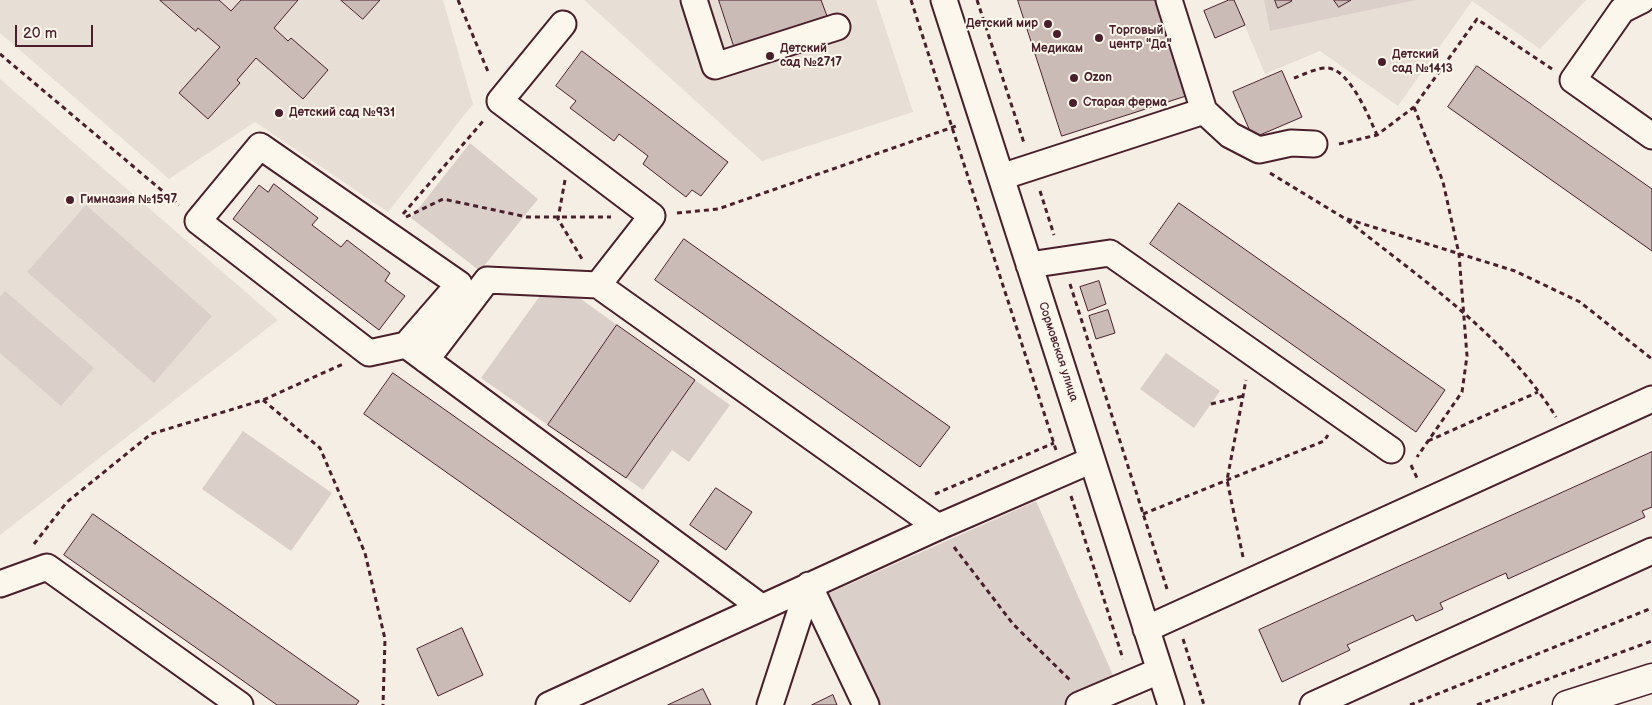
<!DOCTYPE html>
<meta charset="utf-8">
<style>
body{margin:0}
#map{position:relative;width:1652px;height:705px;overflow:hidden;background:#f4eee4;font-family:"Balsamiq Sans",sans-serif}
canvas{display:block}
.scale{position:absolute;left:15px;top:25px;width:78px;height:22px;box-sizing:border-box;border:2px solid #4a1f2b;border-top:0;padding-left:6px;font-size:15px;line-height:18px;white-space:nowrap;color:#4a1f2b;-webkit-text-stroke:4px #fbf7ec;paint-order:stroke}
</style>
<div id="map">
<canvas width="1652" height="705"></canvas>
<div class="scale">20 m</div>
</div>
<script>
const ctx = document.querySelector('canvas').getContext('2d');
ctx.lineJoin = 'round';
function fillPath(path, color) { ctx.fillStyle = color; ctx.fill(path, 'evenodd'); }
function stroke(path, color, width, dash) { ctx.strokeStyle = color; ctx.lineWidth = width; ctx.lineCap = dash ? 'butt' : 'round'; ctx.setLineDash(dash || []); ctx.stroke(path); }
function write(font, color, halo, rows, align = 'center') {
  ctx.font = font + ' "Balsamiq Sans",sans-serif'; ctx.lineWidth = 4; ctx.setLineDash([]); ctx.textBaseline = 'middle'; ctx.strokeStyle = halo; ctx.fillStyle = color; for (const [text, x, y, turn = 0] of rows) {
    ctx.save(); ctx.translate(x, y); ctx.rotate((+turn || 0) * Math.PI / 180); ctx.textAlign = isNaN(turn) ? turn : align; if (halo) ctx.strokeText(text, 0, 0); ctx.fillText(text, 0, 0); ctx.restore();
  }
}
const built = new Path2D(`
 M0,0h443l30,104 -85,108 -133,-90 -86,57 -169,-146z
 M584,0h292l37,112 -151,49z
 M1234,0h352l-46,49 -68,-48 -74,105 -78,-55 -55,23z
 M0,79l278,241 -278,215z`);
const green = new Path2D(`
 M1264,0h152l-146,31z
 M470,143l68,56 -58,72 -69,-53z
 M86,205l126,111 -58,67 -127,-111z
 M560,284l57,41 -69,100 -67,-47 61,-85z
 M5,291l89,77 -33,38 -61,-53v-56z
 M1166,353l54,38 -26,37 -54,-39z
 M695,380l35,25 -41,57 -17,-12 -29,40 -17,-12z
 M243,431l89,62 -41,58 -89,-62z
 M1036,501l80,181 -51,23h-193l-49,-109z`);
const building = new Path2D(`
 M160,0h59l12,11 10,-11h57l-24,28 14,13 3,-3 37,32 -25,29 -47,-41 -19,22 3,3 -32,36 -29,-26 41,-46 -22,-19 -2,3z
 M341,0h39l-17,19z
 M719,0h102l6,16 -93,30z
 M1018,0h137l31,96 -124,40z
 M1229,0h5l11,25 -30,13 -11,-27z
 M1275,0h16l1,1 -14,7z
 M1334,0h17l-12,7z
 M582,51l146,111 -27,34 -9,-6 -6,7 -43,-33 5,-8 -29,-22 -5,7 -44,-33 6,-7 -20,-15z
 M1477,66l175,123v62l-204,-144z
 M1282,71l20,46 -49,21 -20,-46z
 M274,184l44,34 -6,7 29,22 6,-7 43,33 -5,8 20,15 -26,34 -146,-111 26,-34 9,7z
 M1179,203l266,187 -29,42 -266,-188z
 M684,239l266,188 -30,40 -265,-187z
 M1099,281l7,23 -18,7 -8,-24z
 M1108,310l7,23 -19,6 -7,-23z
 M617,325l78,55 -69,98 -78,-53z
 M393,373l266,188 -29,41 -266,-188z
 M1652,452v55l-10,4 3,6 -137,62 -2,-6 -66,30 3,6 -27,12 -3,-6 -66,30 3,5 -68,32 -23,-52z
 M716,488l36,24 -26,38 -36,-25z
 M93,514l266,187 -3,4h-79l-45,-32 -168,-118z
 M462,628l21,47 -45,21 -21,-47z
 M703,689l8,16h-43z
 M833,695l4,10h-25z`);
const path = new Path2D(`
 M458,0l31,74
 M911,0l145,450
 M977,0l47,143
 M0,54l179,151
 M1294,78c9,-3 24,-11 34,-10 22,2 41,49 49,67
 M1414,107l29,75 16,72 8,102 -5,36 -45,65
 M1339,144l38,-9 37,-28 63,-88 75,50
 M1270,173l74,45 171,53 65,31 72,57
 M565,180l-7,39 24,40
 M1040,191l14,44
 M677,213l41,-4 241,-84
 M403,214l81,-94
 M406,217l37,-18 84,18h84
 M1347,220c74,59 158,115 209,197
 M1070,284l98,308
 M263,400l57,48 45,105 20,86 -2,66
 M1211,404l32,-8
 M1428,441l110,-49
 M1411,465l6,13
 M935,494l119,-51
 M1071,496l52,163
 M1143,514l181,-73 4,-6
 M34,544l33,-42 84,-68 112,-34 80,-36
 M954,547l59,77 58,57
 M1243,557l-16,-77 19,-100
 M1183,639l21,66
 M1410,705l242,-97
 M1477,705l175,-64`);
const minor = new Path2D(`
 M694,0l21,66 122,-39
 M944,0l227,705
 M1642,0l-20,10 -49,70 79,56
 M563,24l-63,77 152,115 -54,69 340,242
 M1204,111l26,24 29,15 32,-7 23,1
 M1001,177l203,-66 -35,-111
 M1029,265l81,-12 281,197
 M406,345l53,-61 -199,-138 -62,75 171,132 37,-8 355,262
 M426,360l61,-80 111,5
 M0,584l47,-17 193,138
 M1146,629l506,-230
 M549,705l389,-178 154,-67
 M770,705l39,-120 57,120
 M1079,705l80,-34
 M1313,705l339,-154`);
const major = new Path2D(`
 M1567,705l85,-27`);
const markers = [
 [1048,24,5,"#4a1f2b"],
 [1057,34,5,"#4a1f2b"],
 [1099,38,5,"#4a1f2b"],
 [770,56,5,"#4a1f2b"],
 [1382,62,5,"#4a1f2b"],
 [1074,78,5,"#4a1f2b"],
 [1073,103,5,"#4a1f2b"],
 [279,113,5,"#4a1f2b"],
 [70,200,5,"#4a1f2b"]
];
const poiNames = [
 ["Детский мир",1038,24,"right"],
 ["Торговый",1109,31],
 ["центр \"Да\"",1109,45],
 ["Детский",780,49],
 ["сад №2717",780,63],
 ["Медикам",1057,49,"center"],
 ["Детский",1392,55],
 ["сад №1413",1392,69],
 ["Ozon",1084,78],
 ["Старая ферма",1083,103],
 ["Детский сад №931",289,113],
 ["Гимназия №1597",80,200]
];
const streetNames = [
 ["Сормовская улица",1058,352,72]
];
fillPath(built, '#e7dfd6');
fillPath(green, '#dbd0c9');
fillPath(building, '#cabbb6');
stroke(building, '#4a1f2b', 1);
stroke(minor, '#4a1f2b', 29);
stroke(major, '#4a1f2b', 31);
stroke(path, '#4a1f2b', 3, [5, 4]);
stroke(minor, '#fbf7ec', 25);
stroke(major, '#fbf7ec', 28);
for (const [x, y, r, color] of markers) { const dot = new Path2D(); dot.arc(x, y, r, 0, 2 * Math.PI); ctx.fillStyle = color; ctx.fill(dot); stroke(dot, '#fbf7ec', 2); }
write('bold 12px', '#4a1f2b', '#fbf7ec', poiNames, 'left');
write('12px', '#4a1f2b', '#fbf7ec', streetNames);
</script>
